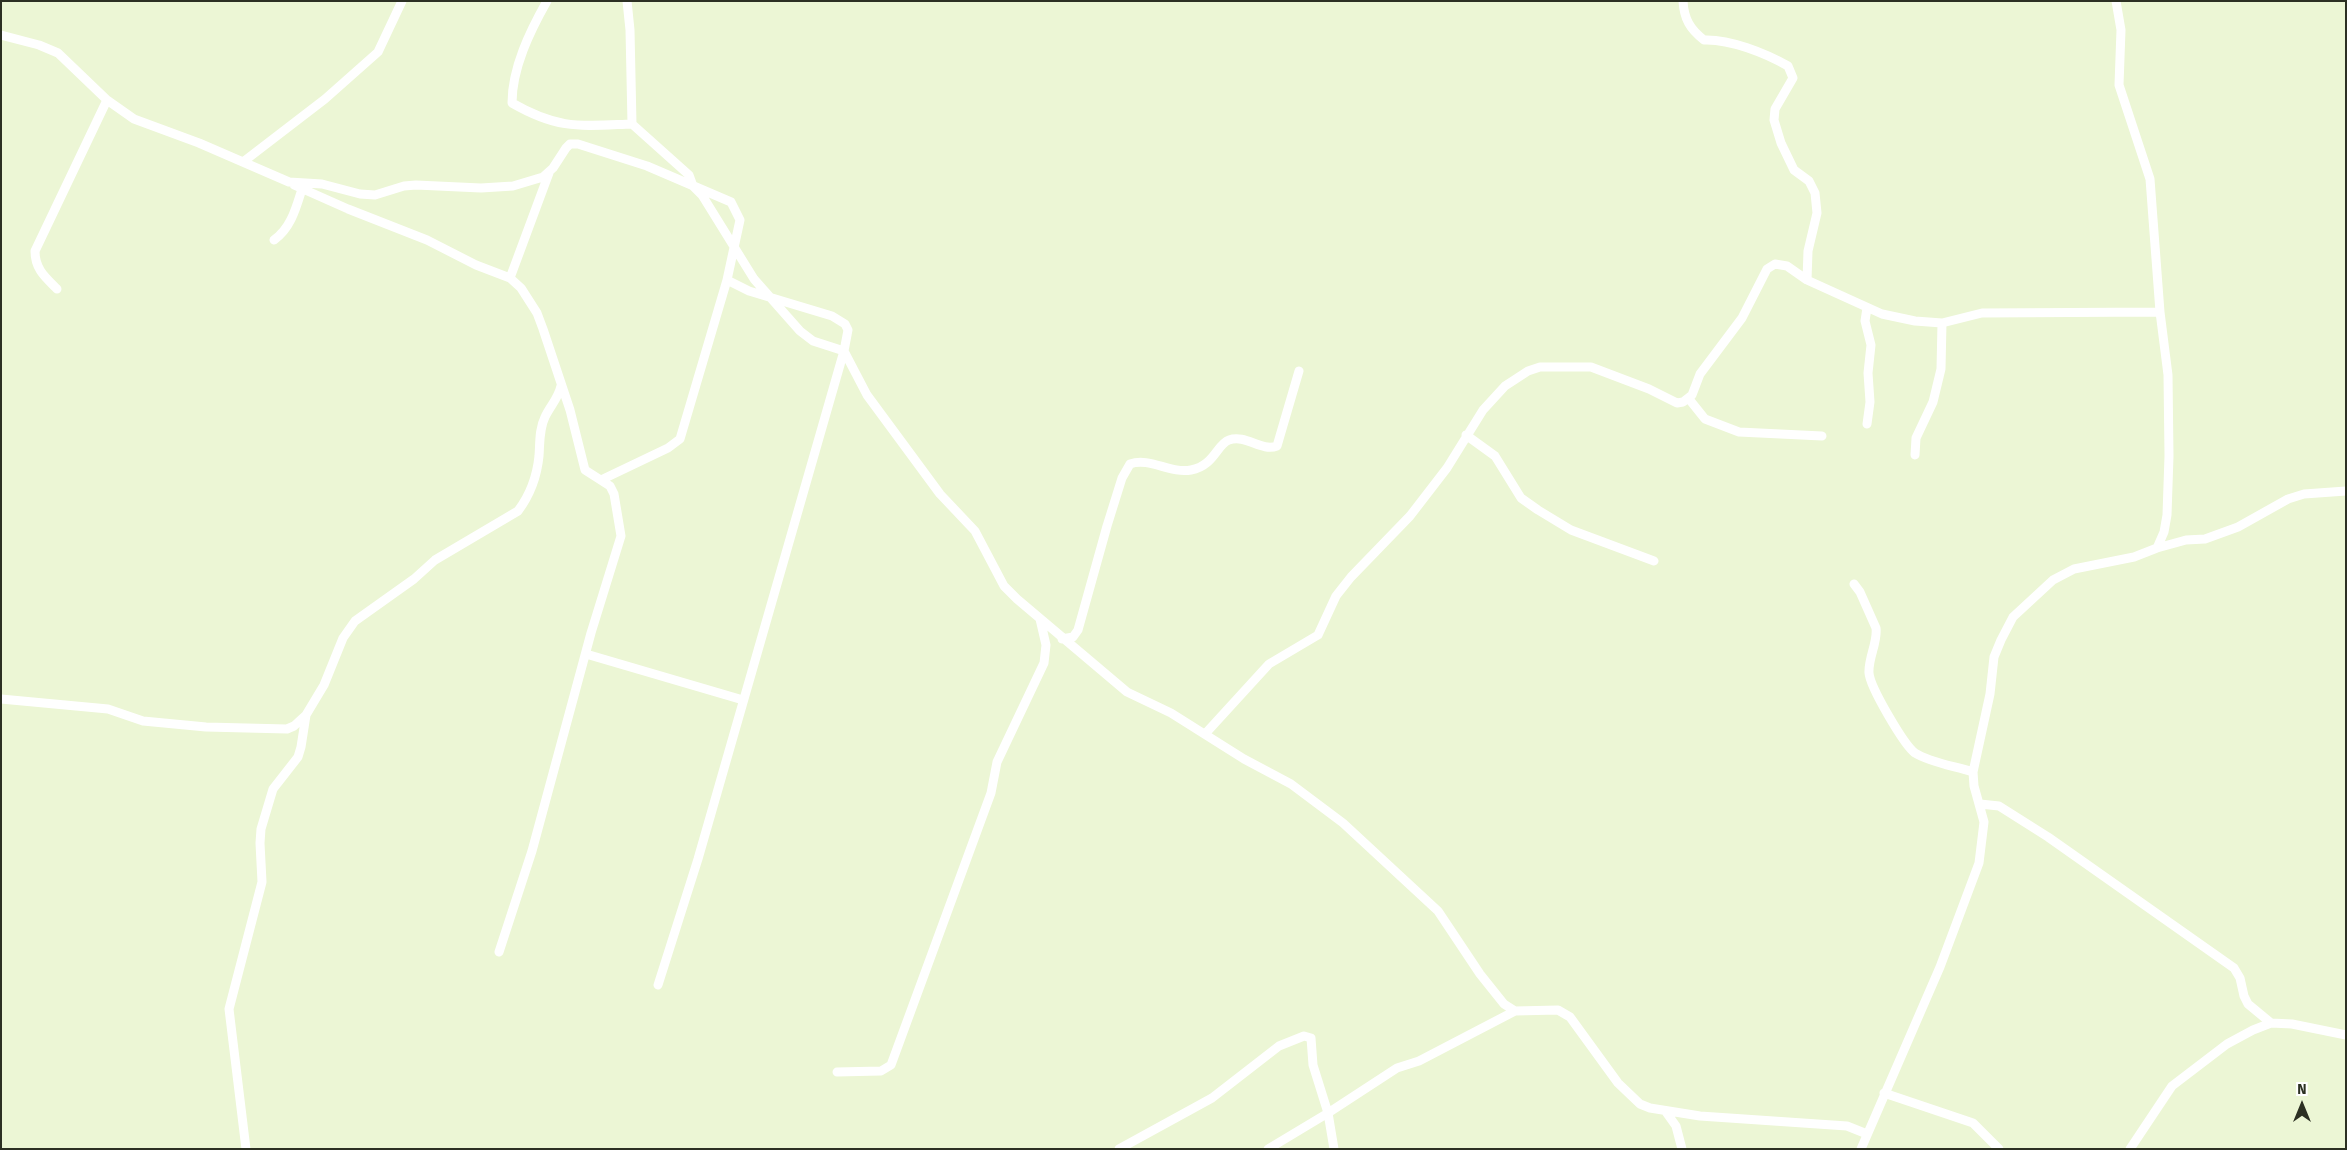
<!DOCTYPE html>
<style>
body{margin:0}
#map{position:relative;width:2347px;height:1150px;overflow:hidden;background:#ecf6d5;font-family:"Fira Sans",sans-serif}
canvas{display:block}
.frame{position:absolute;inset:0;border:2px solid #2c3023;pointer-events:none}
.north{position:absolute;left:2277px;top:1080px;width:50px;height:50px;-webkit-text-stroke:4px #fff;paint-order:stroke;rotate:0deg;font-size:14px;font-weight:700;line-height:20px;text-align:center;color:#2c3023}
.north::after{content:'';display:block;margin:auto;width:18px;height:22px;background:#2c3023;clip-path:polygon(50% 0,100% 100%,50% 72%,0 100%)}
</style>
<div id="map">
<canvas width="2347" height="1150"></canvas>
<div class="frame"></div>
<div class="north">N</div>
</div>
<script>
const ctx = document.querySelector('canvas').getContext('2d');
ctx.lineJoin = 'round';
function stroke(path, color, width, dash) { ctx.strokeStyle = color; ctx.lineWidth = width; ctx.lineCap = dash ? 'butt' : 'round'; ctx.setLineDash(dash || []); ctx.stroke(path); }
const street = new Path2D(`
 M547,1c-17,30 -35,67 -35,102 47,27 68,23 120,21l57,51 4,11 9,9 52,84 46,52 13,10 31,10 -146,508 -40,126
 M627,1l3,29 2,94
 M1683,1c1,18 7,28 21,39 26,-1 61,13 84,26l5,12 -18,31 -1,11 7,23 13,27 15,11 6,12 2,20 -9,38 -1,29
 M1,35l38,10 19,8 49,47 27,19 65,24 90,39 33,2 38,10 15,1 29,-9 12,-1 65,3 32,-2 30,-9 10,-9 13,-20 4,-4h8l69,22 84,36 9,18 -13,60 22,11 83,25 13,8 3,6 -4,21 23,44 73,99 35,37 29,55 13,13 110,93 44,21 73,46 47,25 52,39 95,88 42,63 24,30 11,7 43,-1 12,7 48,66 22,21 10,4 50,8 147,10 20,8
 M243,162l82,-63 53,-47 24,-51
 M294,185l54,24 79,31 49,25 34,13 11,10 16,25 6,16 27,81 15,60 25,16 4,8 7,42 -30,97 -59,218 -33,101
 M274,240c17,-12 22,-32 28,-51
 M510,278l39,-105
 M57,289c-12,-12 -22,-20 -22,-38l72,-151
 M1689,399l16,20 34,13 83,4
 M1867,424l3,-22 -2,-29 3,-28 -6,-24 2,-13
 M1466,435l29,21 26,42 17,12 33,20 83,31
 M1915,455l1,-17 17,-36 8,-33 1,-46
 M601,480l67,-32 12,-9 47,-159
 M2157,548l29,-8 19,-1 33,-12 50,-28 16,-5 42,-3
 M1854,584l6,8 16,36c2,14 -8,30 -7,45 1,14 35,72 46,80 16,10 40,13 58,19
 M1062,639l11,-2 5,-7 29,-104 15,-48 8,-14c20,-7 40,10 61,6 23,-4 26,-26 38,-30 17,-6 32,12 48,6l22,-75
 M586,654l157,46
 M1,699l107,10 35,12 63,6 81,2 7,-3 12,-11
 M1205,734l64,-70 49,-29 18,-39 15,-19 59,-61 37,-48 36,-58 22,-24 23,-15 12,-4h51l58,22 28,14 6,-1 9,-7 8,-21 42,-56 25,-49 8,-5 12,2 20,14 75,34 33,7 27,2 40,-10 178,-1
 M1980,804l19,2 49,31 186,131 6,10 4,18 4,8 23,19 21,1 54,11
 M837,1072l44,-1 10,-6 100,-272 6,-31 47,-99 2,-18 -6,-26
 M1884,1093l89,30 26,26
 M1666,1112l10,14 6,23
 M246,1149l-17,-140 33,-127 -2,-39 1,-14 12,-40 25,-32 3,-10 5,-32 18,-30 19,-47 12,-17 59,-42 21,-19 83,-49c12,-16 19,-35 21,-55 1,-13 0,-27 6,-39 5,-11 13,-18 16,-31
 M1119,1149l93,-51 67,-52 25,-10 7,2 2,27 15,48 6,36
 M1268,1149l60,-36 69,-45 22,-7 96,-50
 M1861,1149l79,-182 39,-104 5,-41 -10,-36 -1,-14 17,-78 4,-37 7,-17 12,-23 40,-37 21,-11 60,-12 23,-9 7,-16 3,-17 2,-59 -1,-81 -8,-63 -10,-133 -31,-94 2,-55 -5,-29
 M2130,1149l42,-63 55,-42 26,-14 18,-7`);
stroke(street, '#fff', 9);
</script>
